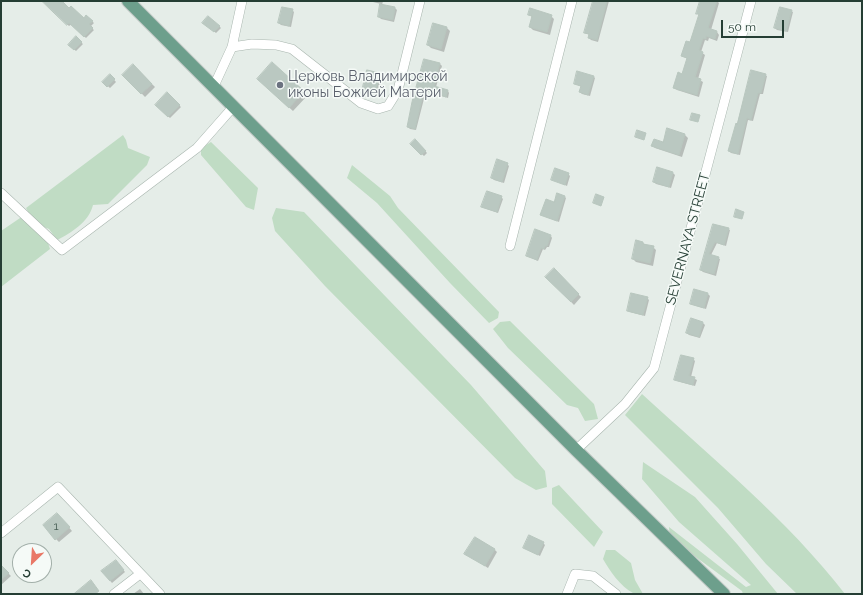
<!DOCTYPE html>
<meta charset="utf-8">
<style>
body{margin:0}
#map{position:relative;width:863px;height:595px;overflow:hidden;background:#e5ede8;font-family:Raleway,sans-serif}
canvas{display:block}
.frame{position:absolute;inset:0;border:2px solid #253e34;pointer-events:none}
.north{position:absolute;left:12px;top:543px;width:40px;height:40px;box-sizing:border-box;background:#f5faf7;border:1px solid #a2afa9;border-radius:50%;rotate:205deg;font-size:11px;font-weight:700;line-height:16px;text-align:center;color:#253e34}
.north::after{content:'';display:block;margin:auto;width:14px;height:18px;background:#e97867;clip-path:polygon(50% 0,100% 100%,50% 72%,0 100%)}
.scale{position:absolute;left:721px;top:20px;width:63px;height:18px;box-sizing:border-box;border:2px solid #253e34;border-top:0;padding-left:5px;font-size:12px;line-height:14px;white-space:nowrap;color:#253e34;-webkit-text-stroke:3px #f5faf7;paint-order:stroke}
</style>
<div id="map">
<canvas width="863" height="595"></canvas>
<div class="frame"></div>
<div class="north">С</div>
<div class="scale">50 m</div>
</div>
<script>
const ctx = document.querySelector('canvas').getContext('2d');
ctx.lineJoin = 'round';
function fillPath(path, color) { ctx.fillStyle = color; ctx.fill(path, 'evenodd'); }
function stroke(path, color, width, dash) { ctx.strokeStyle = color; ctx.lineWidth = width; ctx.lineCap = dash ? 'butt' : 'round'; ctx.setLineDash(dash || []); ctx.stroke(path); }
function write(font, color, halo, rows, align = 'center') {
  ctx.font = font + ' Raleway,sans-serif'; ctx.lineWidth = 3; ctx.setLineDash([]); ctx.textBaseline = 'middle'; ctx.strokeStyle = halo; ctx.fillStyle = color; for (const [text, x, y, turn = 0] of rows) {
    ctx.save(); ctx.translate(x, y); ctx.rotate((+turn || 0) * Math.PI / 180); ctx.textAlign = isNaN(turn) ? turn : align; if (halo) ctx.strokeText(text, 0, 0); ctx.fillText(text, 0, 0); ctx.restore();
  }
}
const green = new Path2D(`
 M123,135l3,5 2,8 22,9 -3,8 -39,39 -15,1c-4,17 -22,28 -36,35l-8,-11 -15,-6 -8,-15z
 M211,142l47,46 -4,22 -8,-3 -45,-52v-7z
 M352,165l38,31 8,12 101,104 -1,6 -9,5 -39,-40 -73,-80 -30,-25z
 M276,208l28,4 167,173 74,86 2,16 -11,3 -21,-12 -190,-192 -50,-55 -3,-13z
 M23,216l22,18 5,15 -49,38v-56z
 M510,321l84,83 4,15 -13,2 -7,-13 -11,-3 -59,-57 -15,-19 7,-7z
 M642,394c70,64 145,125 203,200h-48l-31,-30 -48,-56 -93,-93z
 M643,462l52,35 42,47 41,50h-35l-1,-3 -72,-53 -1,-11 77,60 5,-2 -72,-63 -37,-43z
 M559,485l44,47 -9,15 -42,-43v-16z
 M606,550h9l16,13 4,17 8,14c-3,0 -7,1 -10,-1 -12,-6 -24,-23 -30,-34z`);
const shadow = new Path2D(`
 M43,1h18l8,8 15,10 2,-3 8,7 -4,4 4,3 -8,8 -14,-14 -3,2z
 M369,1h14l-1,4 13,3 2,2 -3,12 -13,-3 -2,-2 2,-13z
 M594,1h15l-11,41 -7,-2 -2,-2 1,-3 -5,-2z
 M701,1h16l2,2 -8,27 6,2 2,3 -2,6 -8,-3 -1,3 -3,-1 -4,12 4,3 -7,24 5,3 -4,15 -22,-7 -3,-2 9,-13 5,-16 -6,-3 9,-13 9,-27 -3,-3z
 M292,10l2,2 -3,15 -10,-2 -2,-2z
 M791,11l2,1 -5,20 -11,-2 -2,-2z
 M530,15l21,1 3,3 -4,16 -17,-5 -3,-3 3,-9z
 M205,24l14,2 2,2 -5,5z
 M434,25l13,3 3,3 -6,21 -13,-4 -3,-3z
 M76,38l7,6 -7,7 -7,-6z
 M425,60l15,4 2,2 -6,21 12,4 1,2 -1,5 -22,-7 -10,39 -6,-1 -2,-2z
 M133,65l22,22 -10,10 -21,-22z
 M380,74l2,2 -5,19 -12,-3 -2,-1z
 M110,75l6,7 -6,6 -7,-6z
 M765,75l2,1 -4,18h-3l-7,27 -5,-1 -8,35 -9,-2 -2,-2 9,-26z
 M593,76l2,2 -5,18 -8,-2 -2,-2 2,-5 -7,-3z
 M262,83l41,8 4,5 -14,15z
 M167,94l14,13 -11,11 -14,-13z
 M668,130l17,5 3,3 -6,19 -27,-9 -3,-3 12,-2z
 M415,140l12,13 -3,3 -13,-12z
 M507,164l2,2 -5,17 -10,-3 -2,-2z
 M673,173l2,2 -4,13 -15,-4 -2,-2z
 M568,174l2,2 -3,10 -15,-7z
 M501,197l2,2 -5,14 -14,-5 -1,-1z
 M565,197l1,1 -7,24 -18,-7 13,-12z
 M714,225l14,4 2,1 -4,16 -9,-3 -6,12 9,4 -4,17 -13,-4 -2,-2z
 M551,236l1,2 -3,9h-2l-2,3 -2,-1 -5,12 -11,-5z
 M643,243l3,2 7,2 3,3 -3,16 -17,-4 -3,-3z
 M554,270l27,27 -7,8 -27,-28z
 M695,290l13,4 2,2 -4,13 -13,-4 -2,-1z
 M647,298l2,2 -4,16 -15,-4 -2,-2z
 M703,323l2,2 -5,13 -11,-3 -2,-2z
 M693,359l2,2 -4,16 6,3 -2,6 -18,-5 -2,-2z
 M60,517l12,14 -13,11 -3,-3z
 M543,543l2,2 -5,11 -16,-8z
 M494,549l3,3 -9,16 -22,-14z
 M116,561l9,11 -13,11 -9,-11z
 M1,566l10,10 -10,9z
 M140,589l4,5h-11z`);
const building = new Path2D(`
 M42,1h20l7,7 2,-2 13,12 2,-3 7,6 -4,3 4,4 -9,9 -15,-14 -2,2z
 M593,1h14l-10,39 -9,-2 1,-4 -5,-1z
 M700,1h17l-9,27 9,3 -2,8 -9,-3v3l-3,-1 -4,12 4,2 -8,25 6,2 -4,16 -24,-7 5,-16 4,2 5,-16 -6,-2 5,-15 4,1 9,-28h-3z
 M380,4l15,3 -2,13 -15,-3z
 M282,7l11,2 -4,17 -11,-3z
 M780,7l12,3 -6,21 -12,-3z
 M530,8l22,7 -5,17 -18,-5 3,-11 -4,-1z
 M208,16l12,10 -6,6 -12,-9z
 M433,23l14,4 -6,22 -14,-4z
 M76,36l6,6 -8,8 -6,-5z
 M424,59l16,4 -6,23 14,4 -2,7 -22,-7 -9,39 -8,-2 5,-25z
 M272,62l32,29 -15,17 -32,-29z
 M133,64l19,20 -11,10 -19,-19z
 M367,70l13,3 -5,21 -13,-3z
 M751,70l15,4 -5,19h-3l-7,27 -4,-2 -9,36 -10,-3 8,-28 1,1z
 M577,71l17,5 -6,19 -9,-3 2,-6 -7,-2z
 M110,74l5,5 -8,8 -5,-5z
 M167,92l13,13 -12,12 -13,-12z
 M692,113l8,2 -2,7 -8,-2z
 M667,128l18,6 -6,21 -28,-9 3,-7 9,3z
 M637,130l9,3 -2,7 -9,-3z
 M415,139l11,12 -5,4 -11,-11z
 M497,159l11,4 -6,19 -11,-4z
 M657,167l16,5 -4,15 -16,-5z
 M555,168l14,5 -4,12 -14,-5z
 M487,191l15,5 -5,16 -16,-5z
 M557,193l8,3 -8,25 -17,-6 6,-16 8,3z
 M596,194l8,3 -3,9 -8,-3z
 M736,209l8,3 -2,7 -8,-2z
 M713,224l16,4 -5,17 -9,-3 -6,12 10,3 -5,17 -14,-4z
 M535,229l16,6 -4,11h-2l-1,3 -3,-1 -4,12 -11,-4z
 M636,240l7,2v2l11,2 -4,17 -18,-4z
 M554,268l25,26 -8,8 -26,-25z
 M694,289l14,4 -4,15 -14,-4z
 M631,293l17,4 -5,18 -16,-4z
 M691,318l12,4 -4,15 -13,-4z
 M681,355l13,3 -5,18 6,1 -2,8 -19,-5z
 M57,513l13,14 -15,13 -12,-15z
 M529,535l15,7 -6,13 -15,-7z
 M475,537l20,12 -10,17 -21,-12z
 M116,560l8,10 -14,11 -9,-10z
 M1,565l8,8 -8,7z
 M91,580l8,11 -4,3h-21z`);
const street = new Path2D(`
 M232,47l20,-3 24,1 16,4 69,54 17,6 10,-3 10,-16 22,-89
 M214,86l18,-39 10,-46
 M1,193l61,57 135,-102 37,-42
 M510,246l62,-245
 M576,450l49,-46 29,-36 97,-367
 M1,533l57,-46 102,107
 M114,594l26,-20
 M567,594l8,-20 18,2 23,18`);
const primary = new Path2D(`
 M128,1l448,449 148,144`);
const markers = [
 [280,85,4,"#6b7280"]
];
const numberNames = [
 ["1",56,526]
];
const worshipNames = [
 ["Церковь Владимирской",288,77],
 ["иконы Божией Матери",288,93]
];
const streetNames = [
 ["SEVERNAYA STREET",688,239,-75]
];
fillPath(green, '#c0dcc4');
fillPath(shadow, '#0003');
fillPath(building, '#bac8c1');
stroke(building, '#b8c6be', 1);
stroke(street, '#a8b5ae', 10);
stroke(primary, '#c2c9c6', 14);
stroke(street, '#fff', 9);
stroke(primary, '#6d9f8c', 12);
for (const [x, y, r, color] of markers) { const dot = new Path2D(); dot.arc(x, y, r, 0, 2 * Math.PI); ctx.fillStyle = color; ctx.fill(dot); stroke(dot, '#f5faf7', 1.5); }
write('12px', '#4a6057', null, numberNames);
write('14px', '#5b616d', '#f5faf7', worshipNames, 'left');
write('14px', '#253e34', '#f5faf7', streetNames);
</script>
